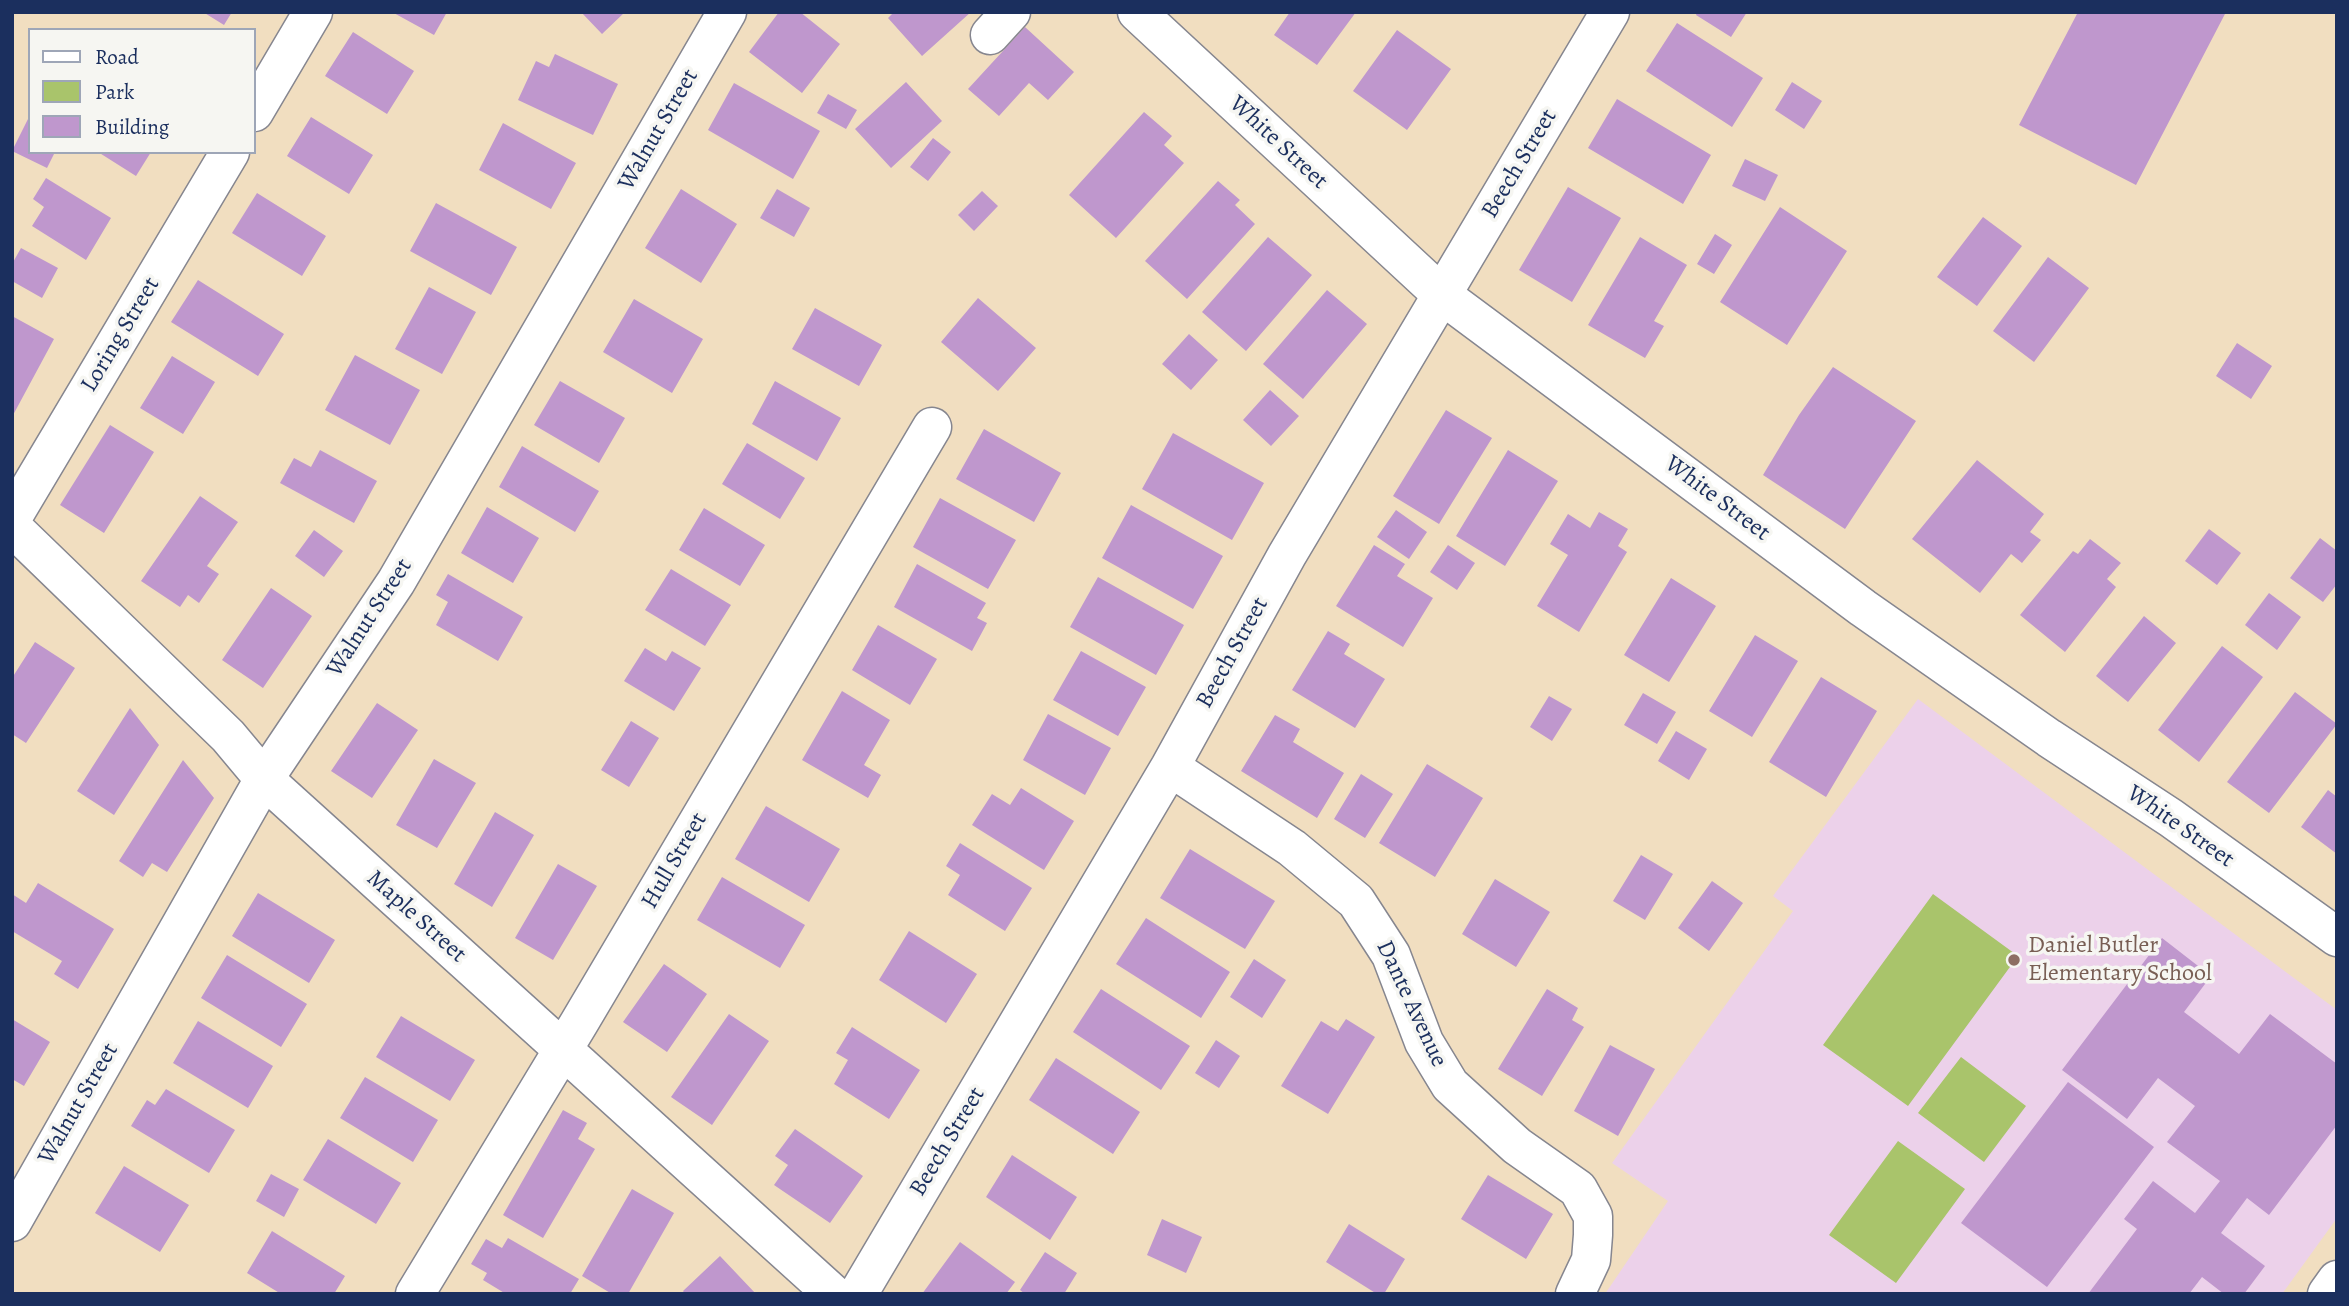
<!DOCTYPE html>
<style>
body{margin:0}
#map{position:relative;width:2349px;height:1306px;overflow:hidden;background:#f1dec0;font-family:Alegreya,serif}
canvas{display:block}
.frame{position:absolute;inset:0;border:14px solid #1b2f5e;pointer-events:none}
.legend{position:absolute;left:28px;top:28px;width:228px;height:126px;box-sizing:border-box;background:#f6f6f2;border:2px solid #9ea6b7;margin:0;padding:9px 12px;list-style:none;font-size:21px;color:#1b2f5e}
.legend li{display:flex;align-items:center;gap:14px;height:35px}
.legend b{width:35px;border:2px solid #9ea6b7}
</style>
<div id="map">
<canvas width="2349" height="1306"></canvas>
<div class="frame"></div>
<ul class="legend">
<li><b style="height:9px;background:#fff"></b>Road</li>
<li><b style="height:19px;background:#a9c46b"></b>Park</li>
<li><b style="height:19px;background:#bf97cd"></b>Building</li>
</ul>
</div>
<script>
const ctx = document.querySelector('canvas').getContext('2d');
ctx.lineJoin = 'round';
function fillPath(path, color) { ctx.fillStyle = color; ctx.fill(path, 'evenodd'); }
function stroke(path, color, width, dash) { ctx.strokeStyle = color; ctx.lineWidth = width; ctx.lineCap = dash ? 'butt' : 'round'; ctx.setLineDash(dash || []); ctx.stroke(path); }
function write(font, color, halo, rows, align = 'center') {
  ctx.font = font + ' Alegreya,serif'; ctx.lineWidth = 7; ctx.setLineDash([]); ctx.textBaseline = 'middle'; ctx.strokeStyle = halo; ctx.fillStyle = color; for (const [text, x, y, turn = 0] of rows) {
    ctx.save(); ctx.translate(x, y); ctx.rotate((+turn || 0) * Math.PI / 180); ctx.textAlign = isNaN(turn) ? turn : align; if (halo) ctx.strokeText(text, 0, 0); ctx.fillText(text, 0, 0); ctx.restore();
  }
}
const built = new Path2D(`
 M1918,699l419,311v208l-55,76h-677l63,-93 -56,-38 181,-252 -20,-15z`);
const green = new Path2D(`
 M1933,894l85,62 -110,150 -85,-61z
 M1961,1057l65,49 -42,56 -66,-49z
 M1898,1141l67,48 -69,94 -67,-48z`);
const building = new Path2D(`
 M203,12h29l-8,13z
 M392,12h55l-13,23z
 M581,12h44l-23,22z
 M779,12h21l40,32 -38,49 -53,-41z
 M894,12h77l-49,44 -34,-38z
 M1290,12h66l-39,53 -43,-30z
 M1697,12h50l-16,25 -35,-22z
 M2078,12h148l-90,173 -117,-60z
 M1677,23l86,55 -31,49 -86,-56z
 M1025,27l49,45 -26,28 -19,-17 -30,33 -31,-27z
 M1397,30l54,39 -44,61 -54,-39z
 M353,32l61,39 -27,43 -62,-38z
 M555,54l63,30 -25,51 -75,-35 18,-39 13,6z
 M906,82l36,39 -51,47 -36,-39z
 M1792,82l30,19 -18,28 -29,-19z
 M734,83l86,48 -27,48 -85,-49z
 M828,94l29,16 -11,19 -29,-16z
 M1617,99l94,56 -28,49 -95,-56z
 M1144,112l28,24 -8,9 20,18 -68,75 -47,-43z
 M30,115v37h25l-8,16 -35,-17z
 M311,117l62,38 -24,39 -62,-38z
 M503,123l73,40 -25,46 -72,-39z
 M933,138l18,14 -23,29 -18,-14z
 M98,152h53l-15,24z
 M1745,159l33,16 -13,26 -33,-15z
 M46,178l65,40 -25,42 -54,-34 12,-19 -11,-8z
 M1218,181l22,19 -5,5 20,19 -68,75 -42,-38z
 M1568,187l53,31 -49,84 -53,-32z
 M681,189l56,35 -36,59 -56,-35z
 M777,189l33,19 -16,29 -34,-19z
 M982,191l16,15 -24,25 -16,-16z
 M257,193l69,43 -24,40 -70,-43z
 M436,203l81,44 -26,48 -81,-44z
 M1780,207l67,44 -60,94 -67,-43z
 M1983,217l39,29 -45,60 -40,-29z
 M1715,234l17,11 -18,29 -17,-10z
 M1268,237l44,38 -66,76 -44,-39z
 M1640,237l47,28 -33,56 10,5 -19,32 -57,-33z
 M21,248l37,20 -16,30 -30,-17v-17z
 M2048,257l41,31 -55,74 -41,-31z
 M198,280l86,54 -26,42 -87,-54z
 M429,287l47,25 -34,62 -47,-25z
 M1327,290l40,34 -64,75 -40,-35z
 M978,298l58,50 -38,43 -57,-49z
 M634,299l69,40 -31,54 -69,-41z
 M815,308l67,37 -23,41 -67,-37z
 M12,316l42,23 -42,78z
 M1189,334l29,26 -27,30 -29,-26z
 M2237,343l35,23 -21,33 -35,-23z
 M355,355l65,35 -30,55 -65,-35z
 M172,356l43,26 -32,52 -43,-26z
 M1833,367l83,54 -71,108 -82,-54 36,-60z
 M560,381l65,37 -26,45 -65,-38z
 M775,381l66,37 -24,43 -65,-37z
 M1270,390l29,26 -28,30 -28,-26z
 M1446,410l46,28 -53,86 -46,-28z
 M110,425l44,27 -50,81 -44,-28z
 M984,429l77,44 -27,49 -78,-43z
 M1173,433l91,50 -32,57 -90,-51z
 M747,443l58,35 -25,41 -58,-35z
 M522,446l77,45 -24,41 -76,-45z
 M320,450l57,31 -23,42 -74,-40 14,-25 17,9z
 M1508,450l50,31 -53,85 -49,-30z
 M1977,460l67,54 -14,18 11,8 -19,23 -11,-9 -31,39 -68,-54z
 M200,496l38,26 -31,44 12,8 -20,29 -11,-8 -8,12 -39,-26z
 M940,498l76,42 -28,49 -75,-42z
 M1131,505l92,51 -30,53 -91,-51z
 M487,507l52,31 -26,45 -52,-30z
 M704,508l61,37 -25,41 -61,-36z
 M1396,510l31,22 -18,27 -32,-22z
 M1599,512l29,17 -10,17 9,6 -48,80 -42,-26 31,-51 -18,-11 18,-30 22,14z
 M2209,529l32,24 -24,32 -32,-24z
 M314,530l29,21 -19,26 -29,-21z
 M2320,538l17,13v33l-14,18 -33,-24z
 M2090,539l31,24 -14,16 9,8 -51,65 -45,-37 53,-64 5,3z
 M1374,545l31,19 -8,12 36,22 -30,49 -67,-41z
 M1448,545l27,18 -18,27 -27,-18z
 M917,564l69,39 -9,15 10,5 -15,28 -78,-44z
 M671,569l60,36 -26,41 -60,-36z
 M448,574l75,43 -25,44 -62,-36 12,-23 -12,-7z
 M1098,577l86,48 -28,50 -86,-48z
 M1671,578l45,28 -47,76 -45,-27z
 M271,588l41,28 -49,72 -41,-28z
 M2269,593l32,24 -24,33 -32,-25z
 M2144,616l32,27 -48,59 -32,-26z
 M878,625l59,34 -27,46 -58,-35z
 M1328,631l22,13 -6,10 41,25 -30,49 -63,-38z
 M1755,635l43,26 -46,76 -43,-26z
 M35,642l40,26 -49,75 -14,-9v-56z
 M2222,646l41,31 -64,85 -41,-32z
 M645,648l21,13 6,-10 29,17 -27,43 -50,-30z
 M1081,651l65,36 -28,49 -65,-36z
 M1821,677l56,34 -51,86 -57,-35z
 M842,691l48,29 -26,45 17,10 -13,23 -66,-38z
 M2295,692l42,32 -68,89 -42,-31z
 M1643,693l33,19 -19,32 -33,-19z
 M1549,696l23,13 -20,32 -22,-14z
 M377,703l41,27 -46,68 -41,-27z
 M130,708l29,37 -45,70 -37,-24z
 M1048,714l63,34 -26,47 -62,-35z
 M1275,715l25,14 -7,13 51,31 -27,45 -76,-47z
 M631,721l28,17 -30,49 -28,-17z
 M1676,731l31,18 -18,31 -31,-19z
 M434,759l42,24 -39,65 -41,-23z
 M183,760l31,38 -47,74 -15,-9 -9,14 -24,-16z
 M1427,764l56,34 -48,79 -56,-34z
 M1361,774l32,20 -28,44 -31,-19z
 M1021,788l53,33 -30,49 -72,-45 20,-31 18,11z
 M2328,790l9,7v57l-36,-27z
 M766,806l74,43 -31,53 -74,-43z
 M495,812l39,23 -42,72 -38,-23z
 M960,843l72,45 -27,43 -57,-36 12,-20 -14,-9z
 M1190,849l85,52 -30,48 -85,-51z
 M1641,855l32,19 -28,46 -32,-19z
 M558,864l39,22 -44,74 -38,-22z
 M722,877l83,48 -25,43 -83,-48z
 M1495,879l55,33 -34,55 -54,-33z
 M1712,881l31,22 -34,48 -31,-23z
 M38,883l76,46 -36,60 -24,-15 8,-13 -50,-30v-37l14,9z
 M258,893l77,47 -26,43 -77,-47z
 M1146,918l84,54 -29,46 -85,-54z
 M909,931l68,43 -31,49 -67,-43z
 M2162,938l49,38 -27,36 55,42 31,-40 67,50v61l-68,90 -22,-17 -26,35 44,33 -21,28h-20l-22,-17 -13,17h-101l49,-65 -13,-10 29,-38 42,32 25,-32 -53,-39 28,-36 -37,-28 -31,41 -65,-49z
 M227,955l80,49 -26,43 -80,-49z
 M1254,959l32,21 -24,38 -32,-21z
 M664,964l43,30 -40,58 -44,-30z
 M1101,989l89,57 -29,44 -88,-58z
 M1547,989l31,19 -6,12 12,7 -42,69 -44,-27z
 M729,1014l40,27 -57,84 -41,-28z
 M401,1016l74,44 -25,41 -74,-44z
 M12,1019l38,23 -26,44 -12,-7z
 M1346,1019l29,18 -47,77 -47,-28 40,-65 17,10z
 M198,1021l75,45 -25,42 -75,-45z
 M852,1027l68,43 -31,49 -55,-35 14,-24 -12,-7z
 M1216,1040l24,16 -21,32 -24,-15z
 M1610,1045l45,24 -37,67 -44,-25z
 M1056,1058l84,54 -27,42 -84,-54z
 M365,1077l73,43 -25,42 -73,-44z
 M2068,1082l86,65 -107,140 -86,-64z
 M166,1089l69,41 -26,43 -78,-47 16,-26 8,5z
 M563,1110l24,13 -9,16 17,10 -52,89 -40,-23z
 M795,1129l68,47 -33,47 -56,-38 14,-20 -13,-9z
 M328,1139l73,44 -25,41 -73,-44z
 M1012,1155l65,42 -27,43 -64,-43z
 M124,1166l65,39 -29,47 -65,-39z
 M271,1174l28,15 -15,28 -28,-16z
 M1488,1175l65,39 -27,45 -65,-40z
 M632,1189l42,24 -46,81h-16l-30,-18z
 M1162,1219l40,18 -16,36 -39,-18z
 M1349,1224l56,35 -21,35h-7l-51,-32z
 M272,1231l73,45 -11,18h-53l-34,-21z
 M508,1238l71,41 -9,15h-64l-23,-14 4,-7 -16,-9 15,-25 16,9z
 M960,1242l55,40 -9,12h-84z
 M1045,1252l32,21 -13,21h-39l-5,-4z
 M720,1256l36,38h-71l-2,-3z`);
const street = new Path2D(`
 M990,35l21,-23
 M254,112l59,-100
 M12,518l218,-366
 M12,527l216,209 36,43 569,515
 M1170,767l122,81 64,53 35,54 33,87 26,43 67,61 61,43 15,27v19l-2,25 -16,34
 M12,1222l252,-443 132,-197 331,-570
 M415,1294l164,-271 353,-596
 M858,1294l312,-527 117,-212 323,-543
 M2327,1294l10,-14`);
const secondary = new Path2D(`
 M1137,12l305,283 421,313 186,130 122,80 166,119`);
const markers = [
 [2014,960,7,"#8d6e63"]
];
const streetNames = [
 ["Walnut Street",659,130,-60],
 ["White Street",1278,143,43],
 ["Beech Street",1520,164,-59],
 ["Loring Street",121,335,-59],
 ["White Street",1717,499,37],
 ["Walnut Street",370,618,-57],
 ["Beech Street",1233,653,-61],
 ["White Street",2180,827,35],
 ["Hull Street",675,861,-60],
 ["Maple Street",416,917,42],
 ["Dante Avenue",1411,1004,65],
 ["Walnut Street",79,1104,-60],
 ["Beech Street",948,1142,-59]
];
const educationNames = [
 ["Daniel Butler",2028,946],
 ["Elementary School",2028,974]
];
fillPath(built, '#ecd1ea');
fillPath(green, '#a9c46b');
fillPath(building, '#bf97cd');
stroke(street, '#86868f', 41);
stroke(secondary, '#86868f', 41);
stroke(street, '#fff', 38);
stroke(secondary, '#fff', 38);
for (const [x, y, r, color] of markers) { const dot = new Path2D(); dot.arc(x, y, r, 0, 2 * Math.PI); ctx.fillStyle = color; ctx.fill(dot); stroke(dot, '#f6f6f2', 2.5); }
write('24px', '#1b2f5e', '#f6f6f2', streetNames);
write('24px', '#785e54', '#f6f6f2', educationNames, 'left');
</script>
